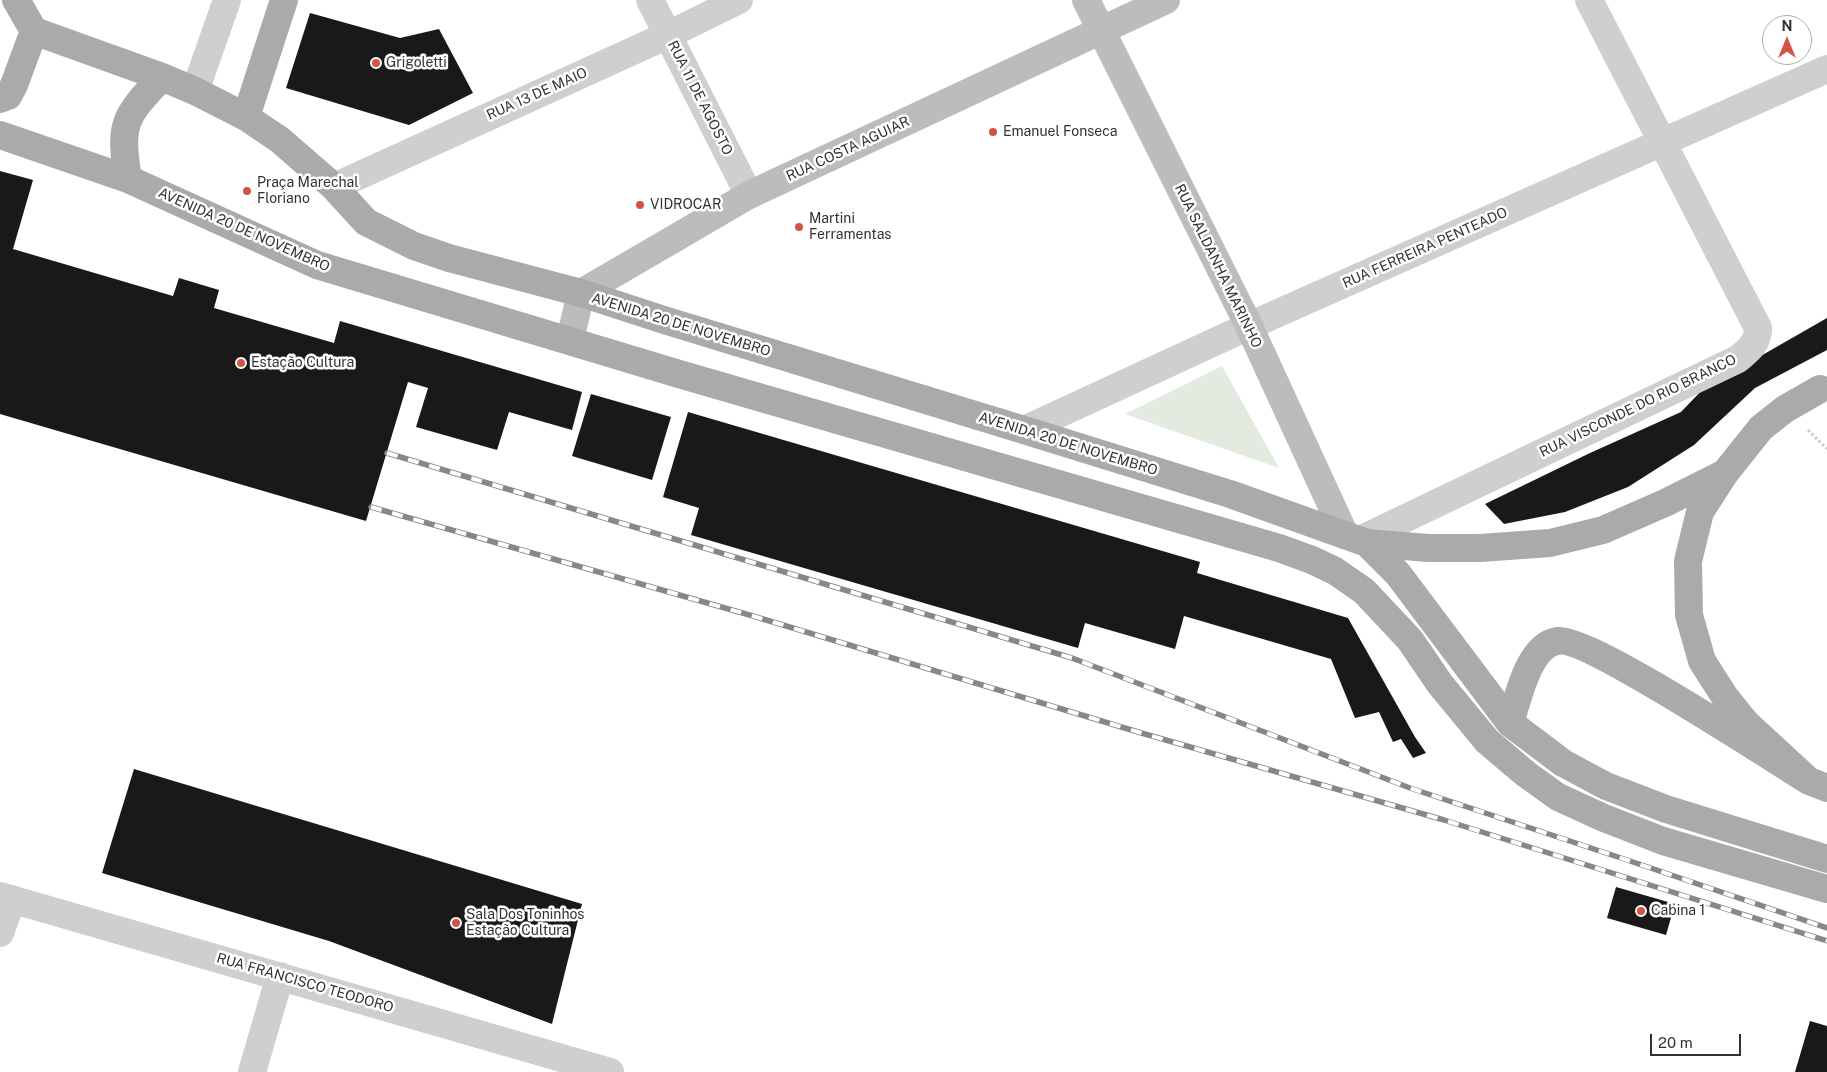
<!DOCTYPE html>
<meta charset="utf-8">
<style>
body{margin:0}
#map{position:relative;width:1827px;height:1072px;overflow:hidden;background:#fff;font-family:"Public Sans",sans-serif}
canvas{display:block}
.north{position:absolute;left:1762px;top:15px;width:50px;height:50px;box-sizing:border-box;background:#fff;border:1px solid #adadad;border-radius:50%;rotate:0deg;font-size:14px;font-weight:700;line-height:20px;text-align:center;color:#323232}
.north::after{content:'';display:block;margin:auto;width:18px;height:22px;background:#d45348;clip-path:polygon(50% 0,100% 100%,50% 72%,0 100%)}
.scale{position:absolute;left:1650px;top:1034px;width:91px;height:22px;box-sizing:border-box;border:2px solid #323232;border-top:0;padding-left:6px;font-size:15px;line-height:18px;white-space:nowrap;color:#323232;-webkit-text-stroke:4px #fff;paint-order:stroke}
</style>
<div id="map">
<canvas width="1827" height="1072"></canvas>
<div class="north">N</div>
<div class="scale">20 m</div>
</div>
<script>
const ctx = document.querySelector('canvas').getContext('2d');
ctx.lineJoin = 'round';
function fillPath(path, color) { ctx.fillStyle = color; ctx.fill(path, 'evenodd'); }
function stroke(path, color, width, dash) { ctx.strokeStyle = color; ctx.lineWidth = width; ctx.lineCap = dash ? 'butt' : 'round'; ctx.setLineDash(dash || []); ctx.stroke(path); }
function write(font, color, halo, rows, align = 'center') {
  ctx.font = font + ' "Public Sans",sans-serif'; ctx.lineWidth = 5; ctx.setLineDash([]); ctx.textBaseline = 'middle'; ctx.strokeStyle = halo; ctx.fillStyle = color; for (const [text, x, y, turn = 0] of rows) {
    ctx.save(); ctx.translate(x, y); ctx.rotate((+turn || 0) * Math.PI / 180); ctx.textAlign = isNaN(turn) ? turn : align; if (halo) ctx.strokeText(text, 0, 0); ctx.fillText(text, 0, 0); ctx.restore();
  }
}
const green = new Path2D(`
 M1222,366l57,102 -154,-54z`);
const building = new Path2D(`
 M310,13l90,25 39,-9 34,64 -64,32 -123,-37z
 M0,171l33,9 -20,69 160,47 6,-18 40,12 -5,18 120,35 6,-22 242,71 -10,38 -63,-18 -12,38 -81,-23 12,-39 -20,-6 -42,139 -366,-107z
 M1827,318v32l-72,38 -61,57 -66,42 -63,25 -61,12 -19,-20 105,-51 91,-41 22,-23z
 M591,394l80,23 -19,63 -80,-24z
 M688,412l512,150 -3,11 151,45 67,119 11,16 -13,5 -12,-19 -8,3 -14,-30 -24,6 -24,-59 -147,-43 -9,33 -90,-26 -7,25 -387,-113 8,-27 -36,-11z
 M134,769l448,135 -30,120 -223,-83 -227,-68z
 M1616,887l59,17 -9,31 -59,-17z
 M1810,1021l17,5v46h-32z`);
const path = new Path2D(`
 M1808,430l19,19`);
const street = new Path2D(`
 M650,0l99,195
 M195,91l32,-91
 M334,187l334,-152 71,-35
 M1024,430l225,-104 578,-257
 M1360,540l378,-181c12,-10 20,-16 20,-31l-169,-328
 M0,896l610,176
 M0,933l12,-34
 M252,1072l28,-96`);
const secondary = new Path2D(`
 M1086,0l163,326 96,209
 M570,340l11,-47 168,-98 417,-195`);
const primary = new Path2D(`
 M16,0l18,31
 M34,31l128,46 33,14 51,26 34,23 54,47 32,35 48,24 35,12 132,35 83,27 360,110 206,64 137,49 61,5h52l70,-5 53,-13 62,-27 60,-30
 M0,99l8,-3 6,-11 20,-54
 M246,117l38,-117
 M0,135l128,44 189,86 362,109 600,174 33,12 23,11 29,20 46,49 30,44 47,57 39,33 32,23 46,21 59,23 164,48
 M128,179c-9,-56 -4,-62 34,-102
 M1725,473l-25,39 -12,49 1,54 13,46 23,36 21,26 63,58 18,7
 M1367,543l31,31 112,149 53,40 43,23 60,23 161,50
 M1510,723c8,-24 18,-77 47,-82 28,-6 216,118 252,140`);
const rail = new Path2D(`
 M387,453l685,205 338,130 220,73 197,67
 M371,507l382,109 385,116 306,88 383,121`);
const primaryBridge = new Path2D(`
 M1725,473l36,-45 24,-19 35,-20`);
const markers = [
 [376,63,5,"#d45348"],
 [993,132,5,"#d45348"],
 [247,191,5,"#d45348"],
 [640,205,5,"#d45348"],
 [799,227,5,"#d45348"],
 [241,363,5,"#d45348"],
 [1641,911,5,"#d45348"],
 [456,923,5,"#d45348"]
];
const poiNames = [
 ["Grigoletti",386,63],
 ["Emanuel Fonseca",1003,132],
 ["Praça Marechal",257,183],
 ["Floriano",257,199],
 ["VIDROCAR",650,205],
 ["Martini",809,219],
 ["Ferramentas",809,235],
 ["Estação Cultura",251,363],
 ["Cabina 1",1651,911],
 ["Sala Dos Toninhos",466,915],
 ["Estação Cultura",466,931]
];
const streetNames = [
 ["RUA 13 DE MAIO",537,94,-24],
 ["RUA 11 DE AGOSTO",700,98,63],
 ["RUA COSTA AGUIAR",848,149,-25],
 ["AVENIDA 20 DE NOVEMBRO",244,230,24],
 ["RUA FERREIRA PENTEADO",1425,248,-24],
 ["RUA SALDANHA MARINHO",1218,266,64],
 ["AVENIDA 20 DE NOVEMBRO",681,325,17],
 ["RUA VISCONDE DO RIO BRANCO",1638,406,-26],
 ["AVENIDA 20 DE NOVEMBRO",1068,444,17],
 ["RUA FRANCISCO TEODORO",305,983,16]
];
fillPath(green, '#e3eadf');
fillPath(building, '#191919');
stroke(path, '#c9c9c9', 3, [2.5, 2.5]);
stroke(street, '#cfcfcf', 28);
stroke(secondary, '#bcbcbc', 28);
stroke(primary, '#aaa', 28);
stroke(rail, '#878787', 5.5);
stroke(rail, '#fff', 4, [11]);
stroke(primaryBridge, '#aaa', 28);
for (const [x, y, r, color] of markers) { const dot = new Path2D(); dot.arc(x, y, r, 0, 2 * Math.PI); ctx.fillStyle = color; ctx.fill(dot); stroke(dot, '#fff', 2); }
write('14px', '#323232', '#fff', poiNames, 'left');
write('14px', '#323232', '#fff', streetNames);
</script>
